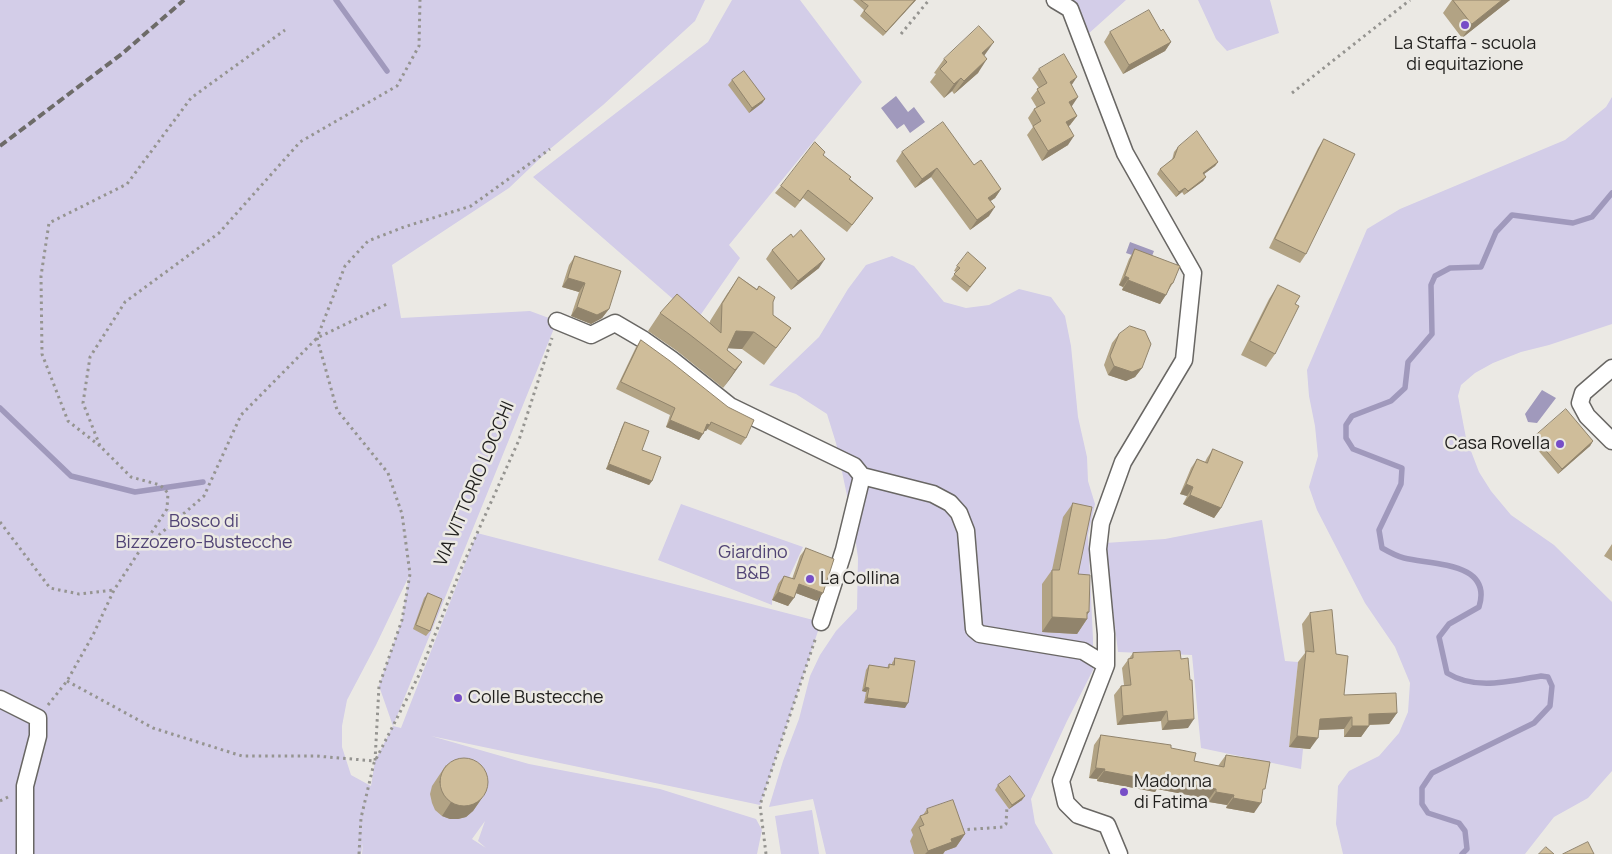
<!DOCTYPE html>
<style>
body{margin:0}
canvas{display:block;background:#ebe9e4}
</style>
<canvas width="1612" height="854"></canvas>
<script>
const ctx = document.querySelector('canvas').getContext('2d');
ctx.lineJoin = 'round';
function fillPath(path, color) { ctx.fillStyle = color; ctx.fill(path, 'evenodd'); }
function stroke(path, color, width, dash) { ctx.strokeStyle = color; ctx.lineWidth = width; ctx.lineCap = dash ? 'butt' : 'round'; ctx.setLineDash(dash || []); ctx.stroke(path); }
function write(font, color, halo, rows, align = 'center') {
  ctx.font = font + ' Manrope,sans-serif'; ctx.lineWidth = 5; ctx.setLineDash([]); ctx.textBaseline = 'middle'; ctx.strokeStyle = halo; ctx.fillStyle = color; for (const [text, x, y, turn = 0] of rows) {
    ctx.save(); ctx.translate(x, y); ctx.rotate((+turn || 0) * Math.PI / 180); ctx.textAlign = isNaN(turn) ? turn : align; if (halo) ctx.strokeText(text, 0, 0); ctx.fillText(text, 0, 0); ctx.restore();
  }
}
const green = new Path2D(`
 M0,0h705l-10,21 -92,84 -53,44 -41,39 -117,77 9,53 129,-7 27,10 -164,405 8,2 76,-195 344,89 -61,183 -329,-69 98,28 131,25 96,30 6,11 -5,24h-395l1,-12 -2,12h-361zM409,576l-7,44 -23,66 14,40 -18,35 -4,25 -20,-11 -9,-28v-21l5,-26 29,-55zM485,821l-7,20 8,7 -14,-9z
 M732,0h68l62,82 -133,163 11,13 -43,62 -164,-143 175,-135z
 M1068,0h58l-39,35z
 M1198,0h72l9,33 -52,18 -11,-12z
 M1612,97v227l-63,21 -28,7 -28,11 -18,10 -14,12 -3,11 8,42 13,34 12,19 20,24 43,30 58,57v169l-24,27 -34,19 -29,37h-182l-7,-30 2,-38 11,-15 30,-15 20,-23 9,-21 2,-29 -15,-36 -30,-44 -48,-93 -8,-23 9,-31 -3,-30 -6,-30 -2,-26 60,-141 33,-20 165,-69 41,-33z
 M892,256l22,10 30,36 22,6 23,-3 30,-16 32,8 14,19 6,30 7,71 9,40 1,24 7,23 -7,31 5,104v31l-26,51 -36,78 4,24 18,31h-227l-13,-55 -44,8 14,-46 16,-42 11,-43 10,-21 16,-24 21,-22 1,-51 -4,-29 -18,-86 -9,-29 -31,-20 -27,-9 50,-48 29,-48 18,-24z
 M681,504l122,43 -18,39 -7,-2 -6,16v5l-114,-45z
 M1262,520l23,141 13,1 -9,85 14,2 -2,20 -100,-21 -9,-93 -74,-3 -13,-109 60,-4z
 M812,810l7,44h-38l-6,-38z`);
const water = new Path2D(`
 M896,96l12,16 6,-5 11,15 -15,11 -6,-9 -7,5 -16,-21z
 M1130,242l24,9 -4,10 -24,-8z
 M1542,390l14,8 -19,25 -9,-1 -3,-8z`);
const stream = new Path2D(`
 M336,0l51,71
 M0,408l71,68 64,16 68,-10
 M1462,854l5,-5 -2,-18 -6,-8 -31,-10 -6,-9v-16l10,-15 102,-50 16,-17 2,-20 -4,-9 -7,-1c-31,5 -65,15 -94,-3l-8,-36 10,-13 30,-17c14,-45 -46,-42 -75,-49 -8,-2 -15,-6 -22,-10l-3,-18 22,-46 1,-16 -49,-19 -7,-11v-13l6,-9 39,-15 14,-13 3,-26 24,-28 -1,-49 4,-9 15,-8 31,-1 15,-35 16,-17 61,8 19,-6 20,-24`);
const path = new Path2D(`
 M901,34l28,-34
 M1292,93l118,-93
 M100,446l-32,-25 -26,-67 -1,-78 8,-53 78,-39 64,-86 94,-68
 M0,522l50,66 29,6 34,-4
 M144,548l60,-52 37,-81 76,-77 70,-34
 M67,681l86,47 89,28h74l59,5 4,-75 23,-66 8,-46 -8,-60 -14,-41 -51,-63 -20,-72 28,-72 23,-25 36,-14 67,-21 79,-57
 M48,705l19,-24 26,-46 21,-45 53,-81 1,-16 -8,-8 -29,-8 -31,-31 -17,-43 7,-46 35,-55 94,-69 81,-91 97,-56 22,-40 1,-46
 M0,801l8,-4
 M961,830l42,-3 3,-3 1,-18
 M359,854l2,-36 13,-55 45,-88 42,-106 58,-129 33,-102
 M766,854l-6,-49 56,-168`);
const street = new Path2D(`
 M1055,0l15,9 55,144 68,120 -9,87 -61,102 -22,61 -3,26 8,85v31l-45,116 5,22 12,12 29,10 12,29
 M557,321l34,14 24,-12 29,17 27,19 59,47 124,60 8,10 -18,74 -23,72
 M1612,368l-29,25 -3,10 7,13 25,25
 M862,476l71,18 17,9 9,10 7,18 8,98 6,5 103,17 23,14
 M0,699l38,19v18l-13,50v68`);
const rail = new Path2D(`
 M0,146l123,-93 61,-53`);
const wall = new Path2D(`
 M853,0h63l-33,36 -23,-20 4,-6z
 M1452,0h58l-48,38 -19,-25z
 M1161,31l10,11 -6,9 -42,23 -19,-32 6,-10z
 M984,56l-6,17 -24,21 -2,-3 -8,7 -14,-16 6,-8 -2,-1 10,-14z
 M1039,69l33,16v21h-1l6,10 -7,9 -1,1 -1,19 -26,16 -15,-26 6,-8 -5,-9 6,-9 3,-1 -6,-10 8,-10 -7,-10z
 M732,80l33,19 -3,4 -13,10 -21,-28z
 M1324,139l-18,115 -6,9 -31,-15 49,-100z
 M1178,147l40,15 -3,4 -11,8 2,3 -3,4 -19,14 -2,-3 -6,5 -19,-23 3,-5 12,-9 2,-8z
 M902,152l72,13 27,24 -6,9 -5,3 -1,15 -19,14 -39,-53 -16,11 -19,-27z
 M823,155l27,24 23,19 -26,34 -44,-34 -8,10 -20,-15 6,-7z
 M1135,249l38,34 -13,21 -38,-14 1,-3 -4,-2 10,-26z
 M772,250l47,18 -28,22 -25,-31z
 M575,256l34,53 -7,9 -11,6 -20,-8 8,-24 -17,-5 7,-22z
 M957,266l26,6 -16,20 -16,-13 5,-7 -2,-1z
 M739,277l18,12 2,-3 14,16v13l18,13 -27,37 -22,-16 -14,-1 -1,2 15,12 -19,26 -46,-37 -29,-20 12,-18 50,10v-2l17,-27z
 M1278,285l17,19 -20,50 -9,13 -25,-12 28,-56z
 M1119,334l23,34 -7,9 -9,4 -18,-6 -4,-10 8,-22z
 M641,340l105,98 -5,7 -34,-16 -1,2h-2l-5,9 -33,-13 4,-12 -54,-26 20,-42z
 M625,422l17,28 10,31 -3,4 -43,-16 16,-42z
 M1534,437l59,4 -3,5 -32,28 -27,-32z
 M1213,449l8,59 -7,10 -31,-14 4,-8 -7,-2 11,-26 6,-9 8,3 2,-4z
 M1073,503l5,71 9,42v3l-10,15 -35,-2v-48l10,-14 11,-53z
 M1612,544v17l-8,-5z
 M806,548l11,53 -21,-8 -8,13 -16,-6 6,-16 6,-8 8,3 8,-23z
 M428,593l2,38 -4,5 -13,-7 11,-31z
 M1310,613l26,41 8,41 53,18 -8,11 -20,1 -8,12h-17v-8l-25,1 -9,19 -21,-2 9,-85 7,-9 -3,-29z
 M1133,653l55,75 -26,2 -1,-9 -44,4 -3,-30 7,-9 3,-1 -2,-17z
 M895,658l10,50 -41,-5 2,-11 -4,-1 4,-21 3,-5 18,3 2,-4 3,1v-2z
 M1101,735l70,13 23,13 24,5 8,-11 36,38 -8,20 -28,-5 1,-3 -18,-3v-3l-52,-10 -2,3 -58,-11v-2l-8,-1 5,-33z
 M446,765l36,33 -9,13 -7,6 -8,2h-8l-8,-3 -7,-6 -3,-7 -2,-9 2,-8z
 M998,785l24,15 -13,9 -14,-19z
 M927,809l38,25 -9,13 -11,4 -2,3h-29l-4,-13 3,-6 -2,-5 9,-14 3,-1z`);
const shadedWall = new Path2D(`
 M915,0h1l-33,36 3,-4z
 M1502,0h8l-48,38 10,-14z
 M994,42l-10,14 -2,-3z
 M1171,42l-6,9 -42,23 6,-9z
 M987,59l-9,14 -24,21 10,-13z
 M1077,77l-6,9 -1,-4z
 M961,78l-9,13 -8,7 10,-14z
 M1078,97l-6,9 -10,5 7,-9z
 M765,99l-3,4 -13,10 3,-5z
 M1077,116l-7,9 -10,6 6,-9z
 M1074,136l-6,9 -26,16 6,-10z
 M1218,162l-3,4 -15,11 3,-4z
 M937,168l-6,9 -16,11 7,-9z
 M1206,177l-3,4 -19,14 4,-4z
 M1185,188l-3,4 -6,5 3,-5z
 M1001,189l-6,9 -13,9 6,-9z
 M995,207l-6,9 -19,14 7,-10z
 M825,259l-6,9 -28,22 7,-9z
 M1125,276l4,2 -6,9 -4,-2z
 M568,278l17,5 -6,9 -17,-5z
 M1128,280l38,15 -6,9 -38,-14z
 M577,307l32,2 -7,9 -11,6 -20,-8z
 M736,331l18,1 -12,17 -18,-1z
 M742,362l-12,17 -7,9 12,-18z
 M1114,366l28,2 -7,9 -9,4 -18,-6z
 M670,420l33,14 -4,6 -33,-13z
 M707,424l3,1 -4,6 -3,-1z
 M1593,441l-3,5 -32,28 4,-5z
 M609,464l43,17 -3,4 -43,-16z
 M1186,484l7,3 -6,9 -7,-2z
 M1190,495l31,13 -7,10 -31,-14z
 M799,584l24,9 -6,8 -24,-9z
 M778,592l16,6 -6,8 -16,-6z
 M1087,612h2l-5,7h3l-10,15 -35,-2 10,-15z
 M865,687l4,1 -3,4 -4,-1z
 M867,698l41,5 -3,5 -41,-5z
 M1167,711l-6,10 -44,4 6,-9z
 M1397,713l-8,11 -28,1 8,-11z
 M1352,717l-8,12 -32,1 8,-11z
 M1194,719l-6,9 -26,2 6,-9z
 M1352,726h17l-8,11h-17z
 M1297,736l21,2 -8,11 -21,-2z
 M1096,768l9,1 -8,10 -8,-1z
 M1104,771l59,8 53,10 -7,10 -52,-10 -2,3 -58,-11z
 M1216,792l18,3 -7,10 -18,-3z
 M1025,796l-3,4 -13,9 3,-4z
 M482,798l-9,13 -7,6 -8,2h-8l-8,-3 9,-14z
 M1233,798l28,5 -7,10 -28,-5z
 M965,834l-9,13 -11,4 -2,3h-18l3,-3 23,-12z`);
const building = new Path2D(`
 M861,0h54l-29,32 -22,-21 4,-5z
 M1453,0h49l-30,24z
 M1149,10l12,21 2,-2 8,13 -42,23 -19,-33z
 M979,26l15,16 -12,11 5,6 -23,22 -3,-3 -7,6 -14,-15 7,-7 -3,-3z
 M1064,54l13,23 -7,5 8,15 -9,5 8,14 -11,6 8,14 -26,15 -15,-25 8,-5 -7,-12 11,-6 -8,-14 10,-6 -8,-14z
 M744,71l21,28 -13,9 -20,-28z
 M943,122l31,43 7,-5 20,29 -13,9 7,9 -18,13 -40,-52 -15,11 -20,-27z
 M1197,131l21,31 -15,11 3,4 -18,14 -3,-3 -6,4 -19,-23 14,-11 4,-11z
 M1324,139l31,15 -49,100 -31,-15z
 M815,142l10,10 -2,3 28,22 -2,2 24,19 -21,27 -44,-35 -8,11 -19,-15z
 M801,230l24,29 -27,22 -26,-31 19,-16 2,3z
 M1135,249l45,17 -7,17 -2,1 -5,11 -38,-15 1,-2 -4,-2z
 M968,252l18,16 -16,19 -16,-13 6,-6 -3,-2z
 M575,256l46,15 -12,38 -12,6 -20,-8 8,-24 -17,-5z
 M739,277l18,13 2,-4 16,11 -2,5v13l18,13 -15,20 -22,-16 -18,-1 -9,19 15,12 -7,8 -46,-36 -29,-21 17,-19 44,39 1,-29z
 M1278,285l22,11 -5,8 4,2 -24,48 -25,-13z
 M1130,326l15,5 6,13 -9,24 -10,4 -18,-6 -4,-10 9,-22z
 M641,340l29,21 58,46 26,13 -8,18 -35,-16 -1,3 -3,-1 -4,10 -33,-14 5,-12 -54,-26z
 M1566,409l27,32 -31,28 -28,-32z
 M625,422l24,9 -7,19 19,7 -9,24 -43,-17z
 M1213,449l30,13 -22,46 -31,-13 3,-8 -7,-3 11,-25 10,4z
 M1073,503l19,4 -14,67 12,1 -1,37h-2v7l-35,-2v-47h7z
 M806,548l28,11 -11,34 -24,-9 -5,14 -16,-6 6,-16 10,3z
 M428,593l14,6 -12,32 -14,-6z
 M1332,610l4,44 12,2 -4,39 52,-2 1,20 -28,1v12h-17v-9l-32,2 -2,19 -21,-2 9,-85 8,1 -4,-39z
 M1180,651l1,8 7,-1 2,22h2l2,39 -26,2 -1,-10 -44,5 -2,-30 10,-1 -3,-26 5,-1v-5z
 M895,658l20,3 -7,42 -41,-5 2,-10 -4,-1 4,-22 20,3v-4l5,1z
 M1101,735l70,10v3l25,5 -2,8 30,6 2,-12 44,7 -5,27h-2l-2,14 -28,-5 1,-3 -18,-3v-3l-53,-10 -1,3 -58,-11 1,-2 -9,-1z
 M440 782a24 24 0 1 1 48 0a24 24 0 1 1-48 0Z
 M1010,776l15,20 -13,9 -14,-20z
 M953,800l12,34 -14,5 1,3 -24,9 -9,-24 5,-2 -4,-9 8,-3 -1,-4z
 M1588,842l6,12h-31z
 M1546,847l8,7h-15z`);
const markers = [
 [1465,25,5,"#774ec7"],
 [1560,444,5,"#774ec7"],
 [810,579,5,"#774ec7"],
 [458,698,5,"#774ec7"],
 [1124,792,5,"#774ec7"]
];
const poiNames = [
 ["La Staffa - scuola",1465,44,"center"],
 ["di equitazione",1465,65,"center"],
 ["Casa Rovella",1550,444,"right"],
 ["La Collina",820,579],
 ["Colle Bustecche",468,698],
 ["Madonna",1134,782],
 ["di Fatima",1134,803]
];
const streetNames = [
 ["VIA VITTORIO LOCCHI",475,484,-67]
];
const parkNames = [
 ["Bosco di",204,522],
 ["Bizzozero-Bustecche",204,543],
 ["Giardino",753,553],
 ["B&B",753,574]
];
fillPath(green, '#d3cde8');
fillPath(water, '#a099bc');
stroke(stream, '#a099bc', 5.5);
stroke(street, '#696764', 19);
stroke(path, '#959490', 3, [2.5, 4]);
stroke(street, '#fff', 16);
stroke(rail, '#6d6b68', 4, [8, 4]);
fillPath(wall, '#b2a384');
fillPath(shadedWall, '#91846c');
fillPath(building, '#cfbd9a');
stroke(building, '#91846c', 1);
for (const [x, y, r, color] of markers) { const dot = new Path2D(); dot.arc(x, y, r, 0, 2 * Math.PI); ctx.fillStyle = color; ctx.fill(dot); stroke(dot, '#ebe9e4', 2); }
write('18px', '#22211f', '#ebe9e4', poiNames, 'left');
write('18px', '#22211f', '#ebe9e4', streetNames);
write('18px', '#514475', '#ebe9e4', parkNames);
</script>
